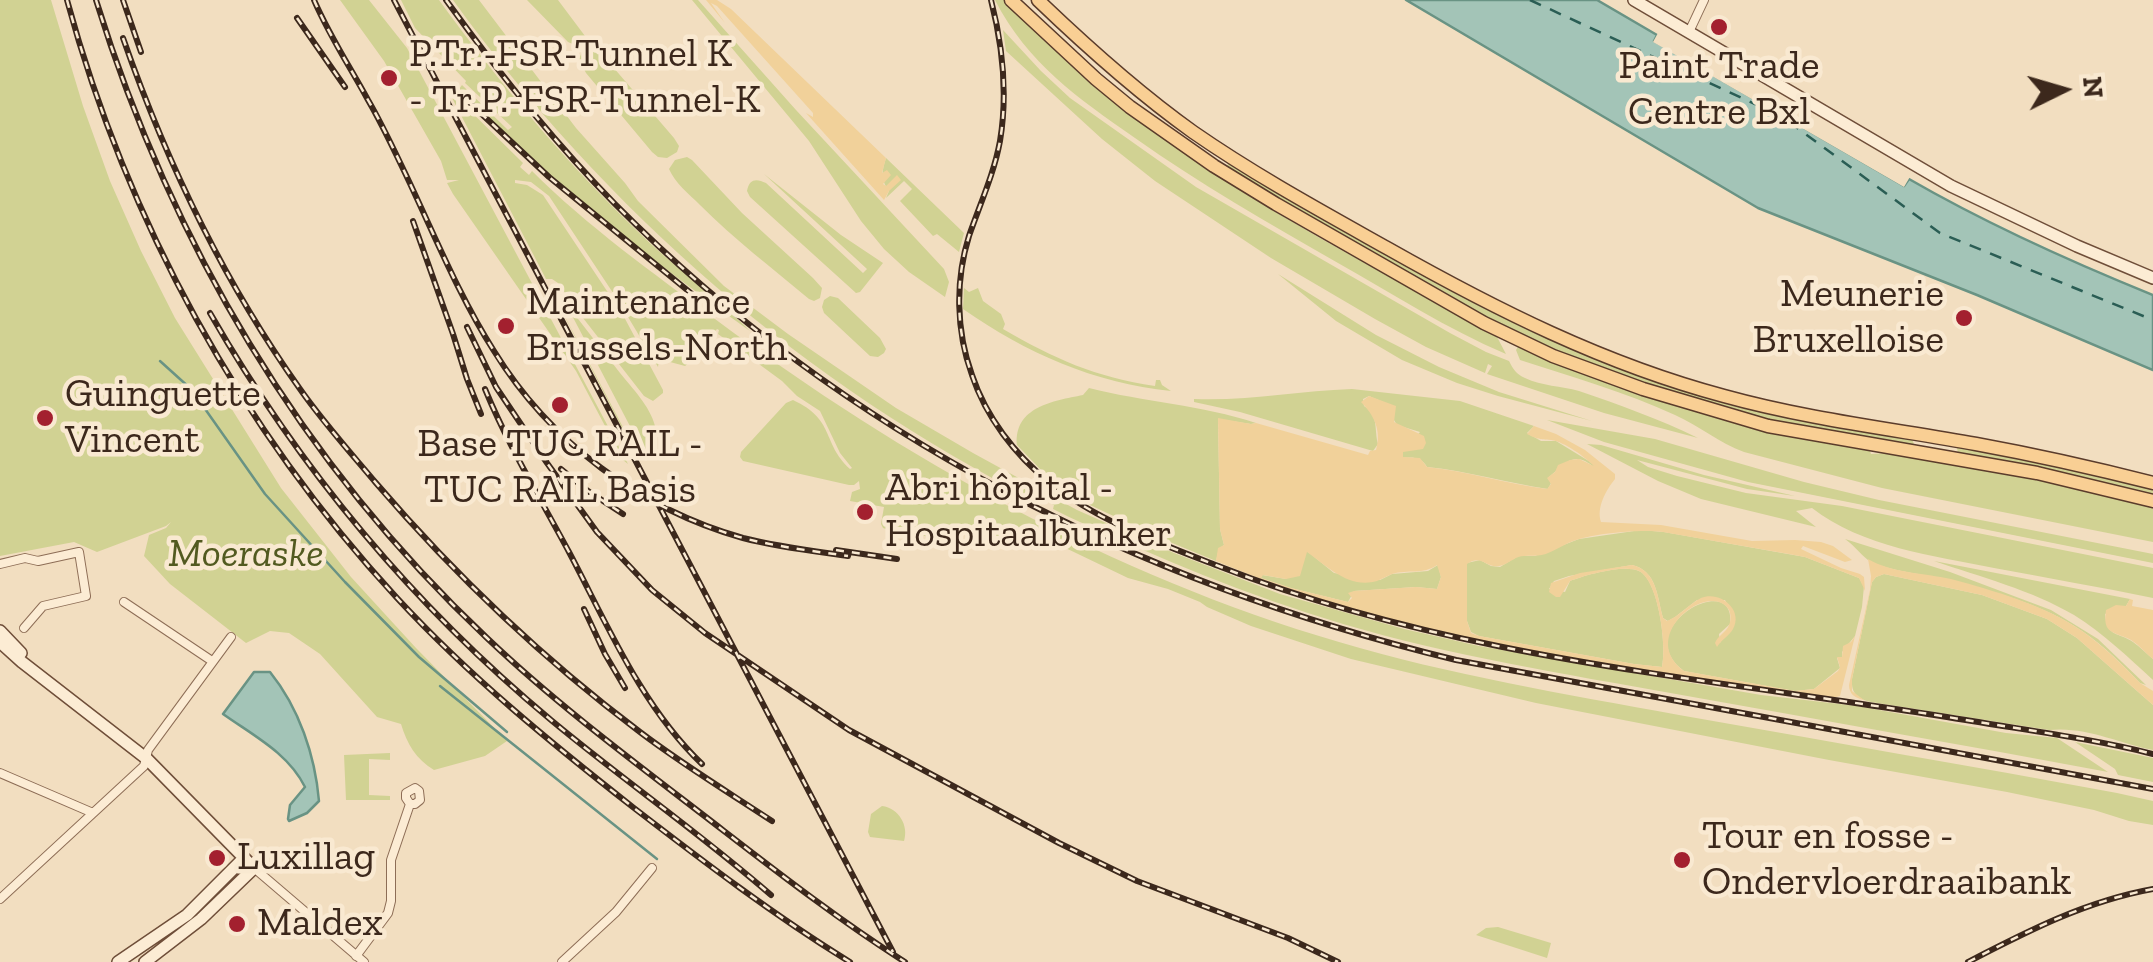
<!DOCTYPE html>
<meta charset="utf-8">
<style>
body{margin:0}
#map{position:relative;width:2153px;height:962px;overflow:hidden;background:#f2dec0;font-family:"Zilla Slab",serif}
canvas{display:block}
.north{position:absolute;left:2013px;top:40px;width:100px;height:100px;-webkit-text-stroke:8px #f9e9d1;paint-order:stroke;rotate:85deg;font-size:28px;font-weight:700;line-height:40px;text-align:center;color:#3c281c}
.north::after{content:'';display:block;margin:auto;width:35px;height:45px;background:#3c281c;clip-path:polygon(50% 0,100% 100%,50% 72%,0 100%)}
</style>
<div id="map">
<canvas width="2153" height="962"></canvas>
<div class="north">N</div>
</div>
<script>
const ctx = document.querySelector('canvas').getContext('2d');
ctx.lineJoin = 'round';
function fillPath(path, color) { ctx.fillStyle = color; ctx.fill(path, 'evenodd'); }
function stroke(path, color, width, dash) { ctx.strokeStyle = color; ctx.lineWidth = width; ctx.lineCap = dash ? 'butt' : 'round'; ctx.setLineDash(dash || []); ctx.stroke(path); }
function write(font, color, halo, rows, align = 'center') {
  ctx.font = font + ' "Zilla Slab",serif'; ctx.lineWidth = 9; ctx.setLineDash([]); ctx.textBaseline = 'middle'; ctx.strokeStyle = halo; ctx.fillStyle = color; for (const [text, x, y, turn = 0] of rows) {
    ctx.save(); ctx.translate(x, y); ctx.rotate((+turn || 0) * Math.PI / 180); ctx.textAlign = isNaN(turn) ? turn : align; if (halo) ctx.strokeText(text, 0, 0); ctx.fillText(text, 0, 0); ctx.restore();
  }
}
const green = new Path2D(`
 M0,0h51l32,106 27,75 31,70 34,67 106,170 70,89 65,71 91,93 -22,15 -51,14c-18,-11 -27,-26 -33,-46l-24,-7 -57,-63 -31,-21 -19,-2 -24,12 -76,-59 -26,-28 5,-21 17,-7 5,-6 -5,4 -69,26 -23,-10 -74,14z
 M340,0h29l38,48 221,416 -5,-4 -47,-89 -123,-177 -6,-11 12,-3h-12l-6,-19 -57,-100z
 M401,0h38c64,88 133,170 213,245 32,29 69,56 98,86 -102,-73 -203,-152 -291,-242l3,-4 46,45 4,-3 -47,-44 1,-2 -51,-53z
 M453,0h26l97,128 49,55 13,18 86,85 64,48 108,74 77,45 104,57 97,43 106,41 124,35 75,17 282,49 96,11 149,27 51,5 51,34c-144,-27 -288,-52 -432,-78 -111,-20 -224,-38 -333,-70 -94,-28 -185,-66 -274,-107l-16,-8 1,-4 -14,-6 -2,3c-232,-117 -433,-291 -585,-502z
 M527,0h31l27,36v4l-8,6 -9,-4z
 M692,0h6l98,110 148,159 5,13 -4,15 -36,-25 -25,-23 -23,-28 -52,-80z
 M995,0h10c57,54 115,108 180,154 98,68 207,123 311,181l10,19c-59,-25 -113,-60 -168,-91 -70,-40 -138,-79 -203,-125 -57,-40 -107,-74 -140,-138z
 M1003,30l38,41 29,27 126,89 254,146 36,19 23,9c4,8 7,13 16,17 17,8 36,8 54,13 41,14 80,28 119,47l-94,-25 -117,-39 5,-8 -4,-2 -3,9 -59,-26 -51,-28 -104,-61 -116,-77 -53,-42 -96,-88z
 M590,48l7,2 10,10 67,78 5,8 -2,6 -10,6 -9,-1 -6,-5 -66,-79 -7,-14 3,-7z
 M453,94l70,69 -3,4 9,8 3,-4c55,55 121,102 183,148 190,141 396,256 624,323 111,33 226,52 340,73 146,26 292,51 438,78l36,8v24l-24,-4 -35,-11 -87,-18 -178,-32 -293,-57 -185,-44 -100,-33 -44,-19 -7,-5 -32,-13 -40,-11 -102,-49 -8,2 5,8c-22,11 -61,-5 -83,-13l-5,13 -13,-4 -5,-9 -16,8 -18,-6 -2,-4 3,-17 -34,-6 2,-9 8,-3 -1,-8 -5,4h-5l-106,-24 -3,-4 1,-5 45,-49 7,-3c43,20 28,42 57,69l2,-1 -12,-15 -20,-42 -23,-15 -15,-15 -64,-47 1,-4 -2,-1 -28,34 -4,3 -26,-7 -1,8 -39,-65 -70,-106 -18,-14 -16,-2v3l12,2 16,10 80,120 40,75v3l-10,8 -9,-5 -61,-78 -25,-35 -6,-4h-6l-95,-183z
 M687,157l5,3 50,53 71,65 9,10 -2,10 -6,3 -5,-2c-37,-31 -75,-60 -109,-94 -11,-11 -25,-22 -31,-36l6,-9z
 M886,158l78,75 -5,19 -22,-18 -4,2 -33,-35 12,-12 -8,-8 -18,17 3,-7c-9,-12 -7,-20 -3,-33z
 M1229,163l382,200 300,74 3,7 -2,2 -165,-30 -75,-21 -121,-46 -69,-33 -207,-116 -49,-33z
 M764,174l77,61 42,28 -23,29 -4,1 -106,-96 -3,-6c2,-12 9,-13 19,-8l97,90 4,-4z
 M1278,274l98,61 63,32 60,25 93,29 -94,-25 -41,-13 -55,-23 -66,-39z
 M964,288l5,4 9,-4 5,13 18,13 4,10 -2,5c52,30 92,48 152,57l1,-6h4l2,5 9,6c-77,-8 -145,-38 -208,-82z
 M552,292l74,141 6,-3 -66,-126c18,22 36,46 54,69 12,15 30,33 35,53 3,12 -8,26 -17,33z
 M830,296l8,2 42,40 6,11 -2,4 -6,4 -8,-1 -46,-43 -2,-6 2,-7z
 M1519,345l108,45 39,12 75,22 129,27 1,3 19,-1 122,21 141,33v35l-271,-54 -138,-36c-25,-9 -44,-26 -69,-37 -50,-23 -103,-38 -155,-55l-4,-10z
 M1089,388c55,14 113,17 167,35l-5,1 -33,-5 2,110 4,16 -5,4 -3,12 -51,-21 -90,-42 -34,-28 -24,-25c-3,-38 36,-44 66,-50z
 M1352,389l108,12 74,25 -7,7 14,8h15l36,22 11,14 2,7 -6,14 -5,-10 2,-19c-22,-20 -30,-6 -48,9l3,5 -3,6c-41,-6 -80,-18 -121,-22 -6,-10 -14,-10 -24,-9l-1,-6 18,-20 -23,-7 -14,-23 -14,-6 -6,3 1,7c15,9 10,23 14,38l-5,7 -133,-39 -46,-10v-3c55,2 104,-8 158,-10z
 M1547,420l108,19 149,43 75,18 274,54v9l-405,-81 -144,-40z
 M1587,444l14,1 103,30 91,21 -48,-7 -110,-29 11,7 29,9 69,17 96,13 311,62v30c-53,-11 -106,-20 -159,-30 -60,-12 -132,-21 -182,-60l-16,3 20,16 -115,-28 -43,-18z
 M1962,446l191,41v10l-195,-44 -1,-5z
 M1641,530l23,2 141,25 54,21 5,8 -2,21 -7,29 -13,16v5l-5,1 3,10 -26,21 -19,2 -111,-20c-57,-43 53,-103 46,-47l-11,10 1,9c3,-9 12,-11 15,-22l-10,-21h-28l-22,17 -7,4 -5,-3c-6,-22 -6,-47 -31,-53l-63,11 -15,5 -5,8 16,3 5,-11c15,-6 54,-17 69,-10 20,9 28,77 23,96l-28,-3 -155,-28 -8,-4 -4,-11v-58l13,-3 11,6 9,1 18,-11h17l44,-17z
 M1845,539l105,33 101,38 47,29 48,46 -6,-2c-18,-19 -36,-37 -58,-52 -36,-25 -81,-37 -123,-49 -24,-7 -72,-10 -91,-22 -8,-6 -14,-15 -23,-21z
 M1307,551l27,22 46,7 12,-6 36,-3 10,-6 3,12 -4,12 -21,-2 -62,4 -6,11 -57,-14 -30,-10 1,-3 24,4z
 M1934,561l196,38 -4,7 -21,8c2,24 14,18 28,28 7,5 14,12 20,17v21c-25,-23 -50,-47 -79,-65 -43,-25 -93,-38 -140,-54z
 M1884,574l98,21 65,24 30,19 76,67v45c-35,-7 -68,-24 -104,-20l-178,-28c-13,-3 -20,-8 -19,-23l20,-97 4,-5z
 M2075,742l78,16v24l-35,-7 -3,-6z
 M390,753v7l-21,-1v36l21,1v4h-44l-2,-45z
 M882,806c17,2 27,20 22,35l-34,-4 -2,-5 3,-18z
 M1498,927l53,16 -4,15 -71,-23 10,-7z`);
const sand = new Path2D(`
 M706,0h11l14,9 155,149 -4,15 5,-3 4,5 -8,9 3,2 11,-11 4,5 -12,11 -5,9 -78,-87 7,4v-4l-96,-107 -6,-3 14,20z
 M1369,396l27,10 -2,16 30,14 2,7 -3,6 -20,3v5l17,1 7,9c41,4 80,17 120,22l4,-5 -4,-6 8,-6 3,-7 12,-5 9,-1 15,7c-9,-9 -29,-24 -43,-26 -12,-1 -12,0 -24,-6l7,-8 22,8 29,16 30,24v5c-9,11 -19,29 -14,43l60,3 91,16 43,-1 26,2 12,4 19,14 -7,2 -42,-16 -2,3 40,19 19,6 4,3 1,14 -6,-13 -54,-21 -16,-3 -126,-22c-22,-3 -65,1 -87,8 -10,3 -18,9 -28,13 -9,4 -15,2 -24,3 -8,0 -13,6 -21,9 -17,6 -20,-12 -36,-1v57l4,12 8,3 155,28 28,3c5,-19 -3,-86 -23,-96 -14,-7 -54,4 -69,10l-10,16h-4l-7,-5 2,-9 29,-10 52,-8c25,6 25,31 31,53l4,3c13,-5 22,-17 34,-23 18,-8 43,11 32,31 -4,7 -12,11 -16,18l-2,-4c3,-8 11,-10 14,-18 2,-4 2,-11 0,-15 -18,-31 -93,25 -45,61l111,20 19,-2 24,-18 2,-4 -3,-10h5l1,-11 8,-4 4,-6 -15,60 -8,2c-206,-32 -423,-55 -616,-137l2,-13 6,-3 -4,-16 -2,-111 33,6 5,-1 112,32 2,-4 6,-1c6,-19 -2,-35 -15,-48zM1307,552c21,15 42,37 70,29 5,-2 10,-5 15,-7 16,-5 31,1 45,-9l4,12 -4,12 -21,-2 -62,4 -6,2 4,5 -4,4 -57,-14 -30,-10 2,-3 23,4 14,-3z
 M1868,559c24,14 56,14 83,20 44,12 93,26 131,52 21,15 40,33 58,52l13,8v14l-76,-67 -30,-19 -65,-24 -98,-21 -8,3 -4,5 -20,97v12l12,9c-9,-2 -15,-6 -15,-15l21,-95 1,-14z
 M2130,599l3,1 -1,6 21,4v49c-8,-6 -16,-17 -26,-21 -17,-7 -24,-6 -21,-28l10,-5 10,1z`);
const water = new Path2D(`
 M1406,0h191l60,35 -3,6 250,145 5,-7c78,45 160,82 244,116v75l-176,-75 -219,-87z
 M254,672h16c29,36 45,83 49,129l-12,12 -18,8 -1,-2 2,-14 15,-18c-17,-34 -51,-51 -82,-73z`);
const pier = new Path2D(`
 M1658,33l4,2 -2,5 242,140 4,-5h5l-7,12 -251,-145z`);
const stream = new Path2D(`
 M160,361l31,28 74,105 80,88 74,75 88,75
 M440,686l217,173`);
const ferry = new Path2D(`
 M1530,0l251,116 159,117 213,87`);
const street = new Path2D(`
 M1689,32l15,-32
 M0,564l25,-6 13,3 41,-9 7,44 -43,10 -19,22
 M124,602l88,59
 M0,773l93,40
 M254,868l110,94
 M0,899l144,-133 4,-16 83,-113
 M356,956l32,-43 3,-12v-41l19,-56h5l5,-4 -1,-9 -4,-3 -9,5v5l4,6
 M562,962l54,-50 36,-44`);
const secondary = new Path2D(`
 M1634,0l317,186 126,60 76,32
 M0,631l21,22
 M0,642l22,20 125,97 107,109 -53,51 -56,43
 M118,962l69,-47 57,-57`);
const primary = new Path2D(`
 M1011,0l85,79 34,28 84,59 62,38 208,119 69,33 90,33 125,37 269,47 116,28
 M1038,0c49,47 99,92 155,132 62,43 128,79 194,116 108,61 217,116 337,148 83,23 168,33 252,48 60,11 118,24 177,39`);
const rail = new Path2D(`
 M67,0c60,221 174,429 330,598 72,78 154,145 237,210 70,54 141,108 216,154
 M96,0c75,242 205,463 391,638 62,59 130,111 198,163 72,55 143,112 220,161
 M123,0l18,52
 M314,0c15,35 36,67 54,100 14,24 26,50 38,75 28,59 53,121 88,176 56,91 146,158 249,187 35,9 70,13 105,18
 M394,0l499,952
 M446,0c52,72 107,141 169,204 231,233 524,379 841,456l697,129
 M991,0c12,47 17,93 9,141 -6,33 -20,63 -31,95 -14,45 -13,95 3,139 14,42 43,80 77,107 48,39 115,63 172,85 239,94 500,112 751,154 60,10 122,18 181,33
 M297,18l48,69
 M123,38c43,123 101,244 177,351 23,33 50,63 76,94 79,92 167,176 264,249 42,32 88,60 132,89
 M457,91l92,86 143,117
 M413,221l40,113 14,45 14,35
 M210,313c89,155 203,292 341,407 72,60 149,113 220,175
 M467,327l29,60 51,76 50,69 55,58 53,43 144,97 210,113 78,38 151,57 50,24
 M485,389c23,56 55,109 84,163 38,72 73,155 133,212
 M561,469l27,22 35,23
 M836,550l61,9
 M584,609l21,45 20,34
 M1968,962c60,-31 118,-61 185,-73`);
const markers = [
 [1719,27,10,"#a3202f"],
 [389,78,10,"#a3202f"],
 [1964,318,10,"#a3202f"],
 [506,326,10,"#a3202f"],
 [560,405,10,"#a3202f"],
 [45,418,10,"#a3202f"],
 [865,512,10,"#a3202f"],
 [217,858,10,"#a3202f"],
 [1682,860,10,"#a3202f"],
 [237,924,10,"#a3202f"]
];
const poiNames = [
 ["P.Tr.-FSR-Tunnel K",409,55],
 ["- Tr.P.-FSR-Tunnel-K",409,101],
 ["Paint Trade",1719,67,"center"],
 ["Centre Bxl",1719,113,"center"],
 ["Meunerie",1944,295,"right"],
 ["Bruxelloise",1944,341,"right"],
 ["Maintenance",526,303],
 ["Brussels-North",526,349],
 ["Guinguette",65,395],
 ["Vincent",65,441],
 ["Base TUC RAIL -",560,445,"center"],
 ["TUC RAIL Basis",560,491,"center"],
 ["Abri hôpital -",885,489],
 ["Hospitaalbunker",885,535],
 ["Tour en fosse -",1702,837],
 ["Ondervloerdraaibank",1702,883],
 ["Luxillag",237,858],
 ["Maldex",257,924]
];
const parkNames = [
 ["Moeraske",246,555]
];
fillPath(green, '#d1d293');
fillPath(sand, '#f1d19a');
fillPath(water, '#a3c4b7');
stroke(water, '#699384', 2.5);
fillPath(pier, '#f2dec0');
stroke(stream, '#699384', 2.5);
stroke(ferry, '#2a5d54', 2.5, [12, 10]);
stroke(street, '#8d6d56', 10);
stroke(secondary, '#6f4e39', 14);
stroke(primary, '#5b3c2b', 15);
stroke(street, '#fcecd4', 8);
stroke(secondary, '#fcecd4', 11);
stroke(primary, '#f9cf94', 12);
stroke(rail, '#3c281c', 6);
stroke(rail, '#f9e9d1', 2.5, [8]);
for (const [x, y, r, color] of markers) { const dot = new Path2D(); dot.arc(x, y, r, 0, 2 * Math.PI); ctx.fillStyle = color; ctx.fill(dot); stroke(dot, '#f9e9d1', 4); }
write('40px', '#3c281c', '#f9e9d1', poiNames, 'left');
write('italic 40px', '#525a20', '#f9e9d1', parkNames);
</script>
